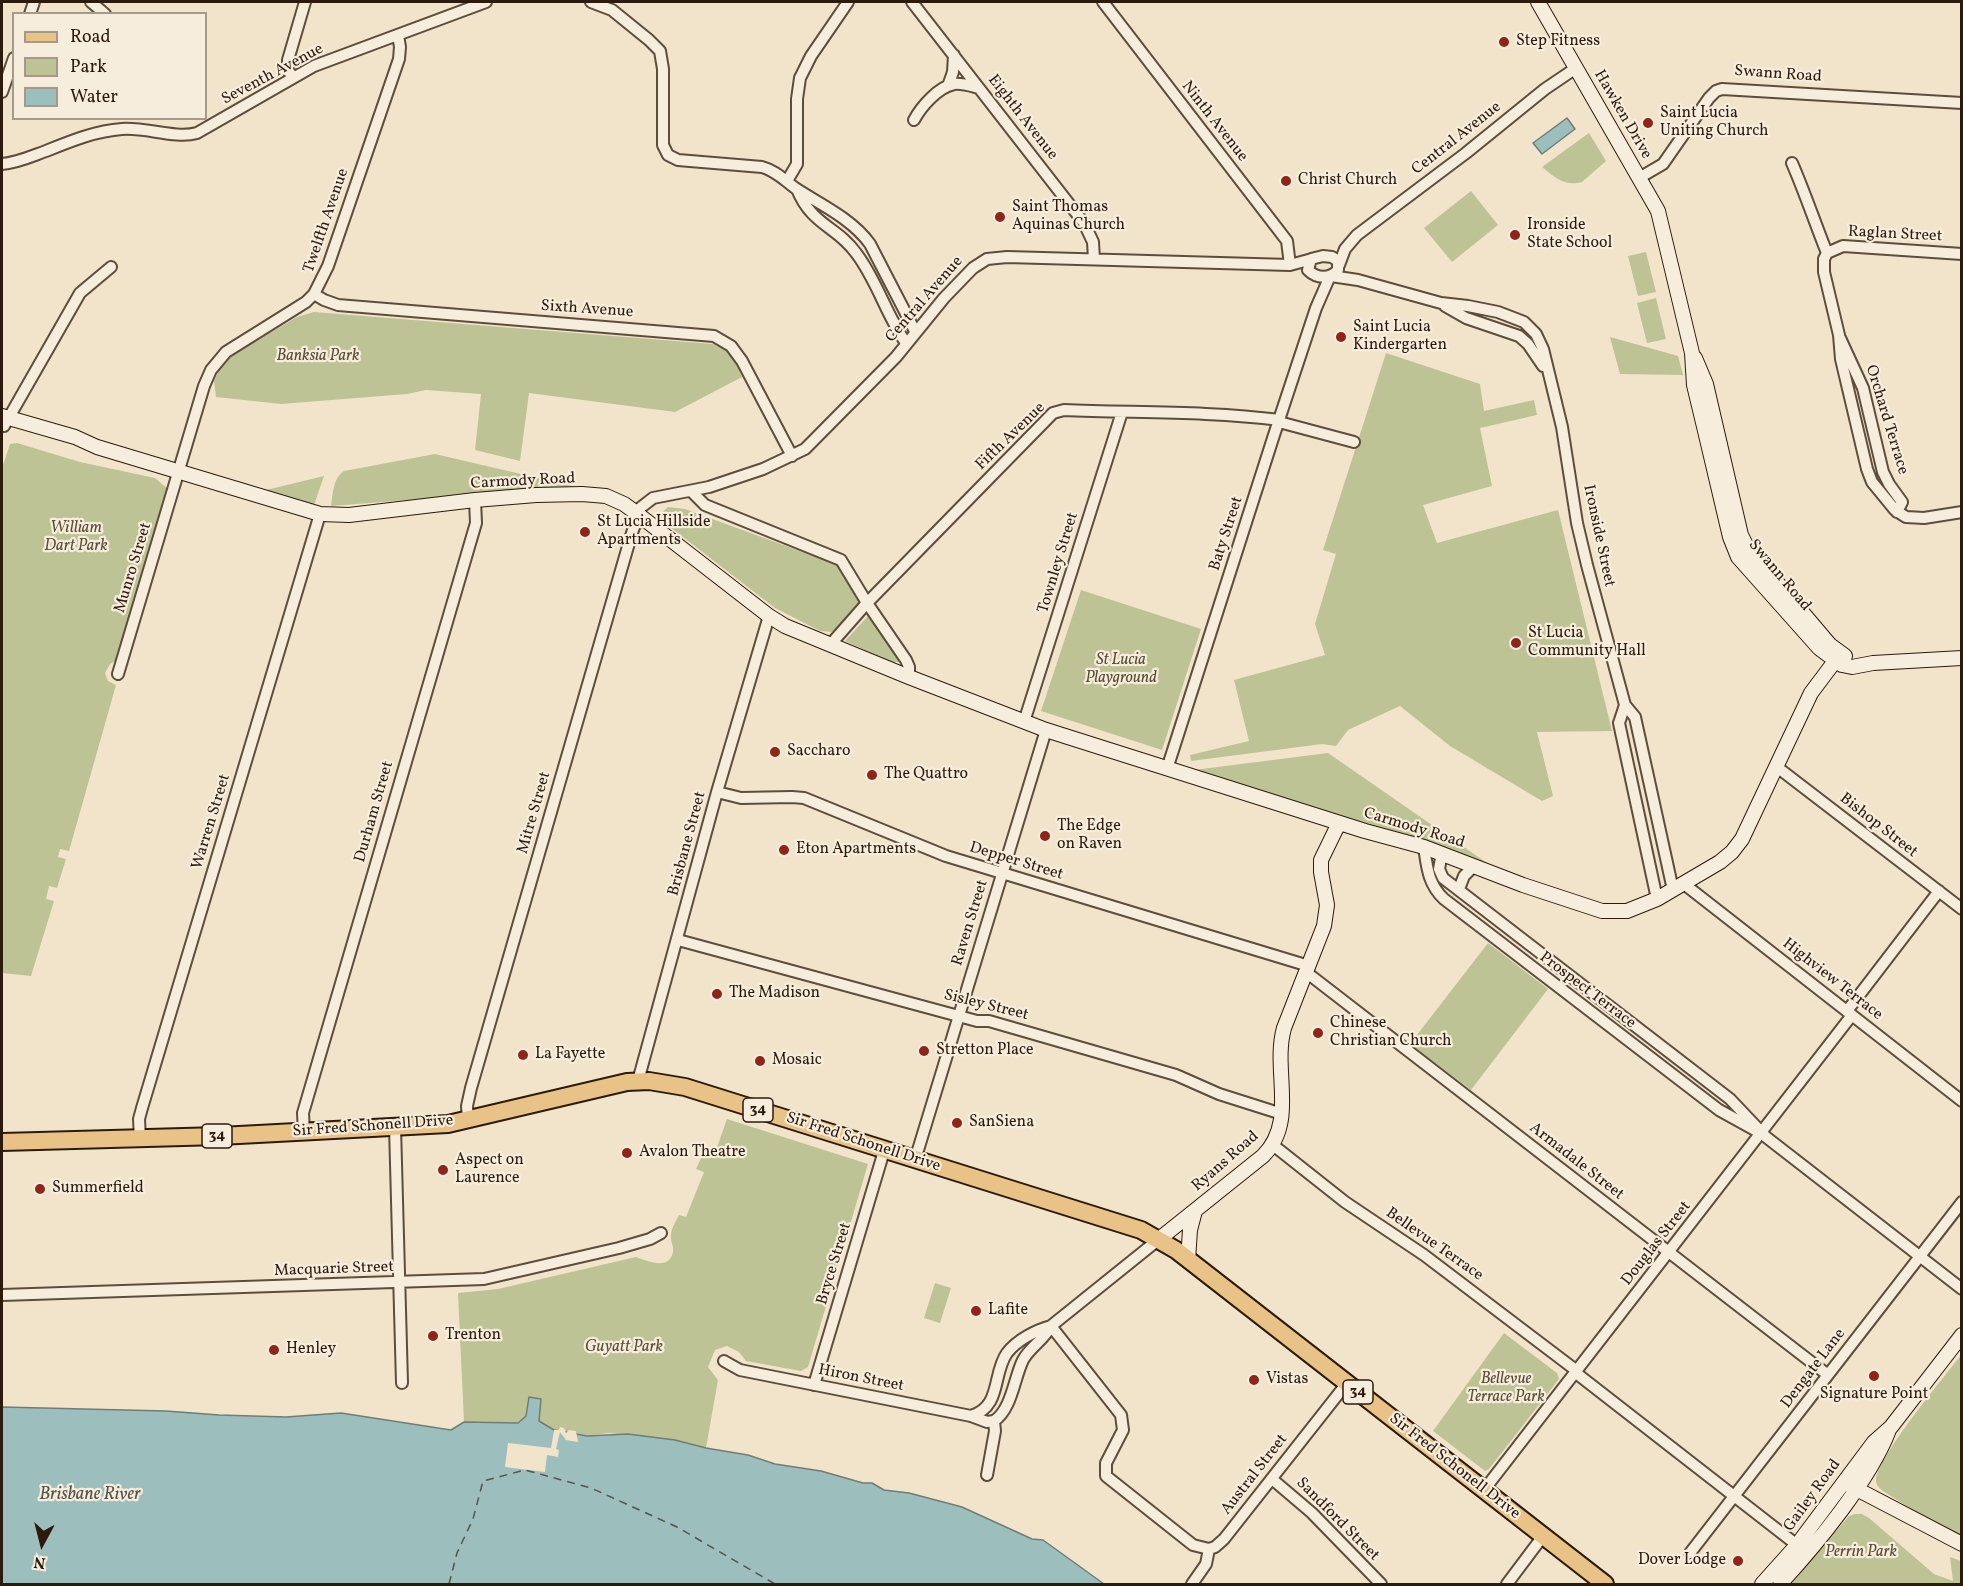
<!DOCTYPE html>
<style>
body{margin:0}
#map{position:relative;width:1963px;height:1586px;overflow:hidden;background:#f1e4cb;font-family:Vollkorn,serif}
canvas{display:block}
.frame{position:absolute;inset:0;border:3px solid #2c1b0c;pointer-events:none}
.legend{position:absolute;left:12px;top:12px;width:195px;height:108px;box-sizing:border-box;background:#f6eddd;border:2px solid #a59989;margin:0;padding:8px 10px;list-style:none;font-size:18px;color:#2c1b0c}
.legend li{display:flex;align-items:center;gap:12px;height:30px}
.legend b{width:30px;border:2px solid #a59989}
.north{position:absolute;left:12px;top:1514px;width:60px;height:60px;-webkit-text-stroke:4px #f6eddd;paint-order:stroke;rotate:187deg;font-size:16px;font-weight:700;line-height:24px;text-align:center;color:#2c1b0c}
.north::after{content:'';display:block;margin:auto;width:21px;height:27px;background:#2c1b0c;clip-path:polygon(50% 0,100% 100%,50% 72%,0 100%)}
</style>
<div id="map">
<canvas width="1963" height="1586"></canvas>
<div class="frame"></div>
<ul class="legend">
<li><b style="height:8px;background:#e8c286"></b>Road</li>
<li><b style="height:16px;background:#bec395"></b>Park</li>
<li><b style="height:16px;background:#9cbebd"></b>Water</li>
</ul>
<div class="north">N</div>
</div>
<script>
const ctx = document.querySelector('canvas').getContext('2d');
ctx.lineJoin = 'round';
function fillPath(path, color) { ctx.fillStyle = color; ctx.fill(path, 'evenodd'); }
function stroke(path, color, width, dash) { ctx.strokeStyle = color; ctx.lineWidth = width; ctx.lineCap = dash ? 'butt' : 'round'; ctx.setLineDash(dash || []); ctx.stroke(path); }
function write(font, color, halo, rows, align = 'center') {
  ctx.font = font + ' Vollkorn,serif'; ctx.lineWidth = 4.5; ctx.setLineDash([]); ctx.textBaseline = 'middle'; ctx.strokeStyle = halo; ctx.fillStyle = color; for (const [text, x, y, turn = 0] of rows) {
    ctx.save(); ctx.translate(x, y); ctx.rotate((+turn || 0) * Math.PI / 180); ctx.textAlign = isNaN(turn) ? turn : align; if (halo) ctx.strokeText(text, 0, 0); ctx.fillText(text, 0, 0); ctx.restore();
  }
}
const green = new Path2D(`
 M1589,133l17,28 -24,21c-17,5 -28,-5 -40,-15z
 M1471,191l27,34 -46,37 -28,-34z
 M1646,252l10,40 -18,4 -10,-40z
 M1656,298l10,41 -19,4 -10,-40z
 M314,312l399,32 18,9 11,24 -67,35 -146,-19 -9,68 -45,-11 6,-56 -55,-4 -19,4 -126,10 -65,-7 -2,-16 8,-17 14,-11 61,-36z
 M1610,337l68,19 5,19 -63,-1z
 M1386,353l94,31 4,27 50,-11 3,15 -57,13 12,58 -69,19 14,38 121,-33 54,221 -75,1 16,64 -11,5 -92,-55 -50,-40 -52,24 -12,16 -14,-2 -131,17 -1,-6 59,-14 -15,-61 91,-25 -10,-31 21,-70 -13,-4z
 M17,443l63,19 75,16 14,12 -52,170 -7,4 -5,9 3,8 8,4 -47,166 -9,-2 -2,8 8,2 -9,29 -8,-2 -3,13 8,2 -23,75 -29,-3v-505l8,-24z
 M435,454l142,33 -246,19c2,-12 2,-28 13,-35z
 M324,476l-10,29 -52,-14z
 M668,507l17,2 153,56 22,39 -28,28 -12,-1 -45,-23 -118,-91z
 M1081,590l120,39 -39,121 -121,-39z
 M868,616l33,46h-10l-46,-21z
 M1328,753l159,110 -293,-93z
 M1488,943l60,46 -77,101 -61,-46z
 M727,1119l141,45 -60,203 -7,4 -55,-10 -7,-9 -12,-6 -12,4 -7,17 10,13 -12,68 -31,-8 -66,-7 -22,3 -33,-6 -15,-9 -10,-24 -3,19 -8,7 -54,-1 -6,-129 40,-4 138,-32c12,4 33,14 37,-5 1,-6 -2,-9 -2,-14 -1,-8 5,-17 8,-23l7,2 18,-45 -8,-3 6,-13 4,-3h9z
 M935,1283l16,5 -11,35 -16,-5z
 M1504,1333l53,40 2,6 -70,90 -4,2 -52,-40z
 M1961,1355v180l-26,-11 -52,-33c-4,-3 -7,-6 -7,-11 1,-23 69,-104 85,-125z
 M1855,1514h7l7,4 65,56 19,7 -3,-24 11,4v23h-170l58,-68z`);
const water = new Path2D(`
 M1567,118l8,11 -33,25 -9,-11z
 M529,1397l12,2 -2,22 15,9 33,6 41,-2 47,6 31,8 42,7 27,9 46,7 42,12h9l12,7 25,3 53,14 70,32 11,1 61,44h-1102v-177l164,4 53,4 67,2 55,-4 110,17 13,-8 54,1 8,-7z`);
const pier = new Path2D(`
 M560,1427l4,1 2,5 3,-3 7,1 2,11 -12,-2 -6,-8 -4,17 3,1 -1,7 -11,-2 -2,17 -40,-5 3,-24 43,5 3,-18h5z`);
const ferry = new Path2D(`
 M449,1584l8,-31 16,-34 10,-38 42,-11 66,18 86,39 98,57`);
const street = new Path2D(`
 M91,2l14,12
 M591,2l21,8 37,30 11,11 3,18v76l5,10 10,5 84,7c15,4 24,15 36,23 24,15 55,30 72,54l45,87
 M912,2l172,221 9,19 1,17
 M1103,2l184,239 3,24
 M30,14l4,-12
 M293,78l-5,-8v-10l17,-58
 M948,86l5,-14 1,-17
 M2,92l12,-34
 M914,120c7,-13 24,-33 40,-36 8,-1 17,2 25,4
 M1792,163c13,30 23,60 35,90l-3,6v13l15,63 2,24 26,110 5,13 23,28 11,7 18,1 38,-6
 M2,164c15,-1 30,-8 44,-13 25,-10 49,-20 76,-22 24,-2 53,10 75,4l117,-67 172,-64
 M1639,178l24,-14 46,-66 7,-7 6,-2 240,14
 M787,181l10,-17v-65l3,-21 11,-22 37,-54
 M797,189c15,37 40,37 59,64 21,27 30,62 50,90
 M1827,253l16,-7 119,8
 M1323,256l9,1 6,4v9c-8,9 -21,9 -30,0l3,-11z
 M1339,265l6,-16 12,-14 109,-82 79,-64 31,-21
 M1331,276l27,4 83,23 27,3 30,6 26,10 12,12 7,15 19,78 15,96 10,42 38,140 10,12 38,173
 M314,294l10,6 14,5 376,31 17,10 11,15 50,95
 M1445,306l21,12 53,18 9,8 15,22
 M1840,338l23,50 20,84 6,12 13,18 -5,10
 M1279,422l75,20
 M4,426l76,-133 31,-26
 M691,491l14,14 136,55 26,43 39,57 3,7v10
 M635,512l18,-14 56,-11 54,-18 42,-20 91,-92 48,-59 29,-30 14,-9 20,-2 283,8 22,-6
 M830,645l37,-42 186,-190 11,-3c72,3 144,1 216,10
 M118,674l86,-288 7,-16 15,-18 80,-50 8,-8 14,-28 71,-207 1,-12 -2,-12
 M1625,705l-6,18 38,176
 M1024,722l98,-310
 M1777,767l185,142
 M1167,769l107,-334 42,-127 14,-32
 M717,792l24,6 51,-1 12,1 142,58 363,110
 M1424,847c3,20 4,37 20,52l275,211 38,21
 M1442,853l-3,16 4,9 287,221 36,38 196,152
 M1684,884l278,217
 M1459,889l5,-13 10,-10
 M678,940l299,81h12l187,54 43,19 63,20
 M1306,972l522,403
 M1847,1011l92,-120
 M638,1081l79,-289 52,-176
 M468,1120l-1,-14 4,-18 160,-552 3,-9 7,-10
 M395,1127l7,256
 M304,1132l-1,-19 173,-590 -1,-23
 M140,1139l-1,-20 3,-11 178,-594
 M1273,1145l72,57 79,53 153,116
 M915,1160l131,-430
 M2,1295l482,-16 135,-31 31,-9 11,-6
 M1051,1326l70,89 2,15 -17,33v13l87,69 16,4
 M724,1361l16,9 231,46 16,6 7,-1
 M1576,1373l221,172
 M814,1385l70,-234
 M971,1416c31,-9 21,-42 36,-63 10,-13 29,-23 44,-27
 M994,1421c18,-12 20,-43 29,-61 7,-13 21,-20 28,-34l107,-86
 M987,1475l8,-44 -1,-10
 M1272,1479l40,34 69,71
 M1484,1490l368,-475
 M1209,1549l6,-2 9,-8 123,-156
 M1690,1553c90,-117 180,-234 272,-351
 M1192,1584l14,-20 3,-15
 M1507,1584l36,-48`);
const secondary = new Path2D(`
 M1538,2l120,209 34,142 2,32 12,50 24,102 8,20 81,91 23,17 10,2 21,-4 89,-5
 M1695,358l11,26 35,151 6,12 83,98 15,11
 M2,416l73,21 22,10 223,67 29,1 126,-15 61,-5 46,-1 24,2 18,8 11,8 134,104 16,10 124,51 137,53 319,101 59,16 99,38 79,26h25l30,-12 63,-37 12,-10 10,-13 69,-146 24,-32 2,-10
 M1158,1240l105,-84c35,-35 9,-85 21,-128l40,-102 3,-21 -6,-33v-12l18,-37
 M1188,1260l2,-30 5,-19
 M1849,1485l113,59
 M1762,1584l35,-39 77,-103 17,-15 71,-92
 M1780,1584c36,-39 90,-104 109,-154`);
const primary = new Path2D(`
 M2,1142l218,-6 228,-12 179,-42 22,-1 36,6 456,143 35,20 429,334`);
const markers = [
 [1504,42,6,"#8f2418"],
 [1648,123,6,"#8f2418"],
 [1286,181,6,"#8f2418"],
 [1000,217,6,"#8f2418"],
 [1515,235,6,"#8f2418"],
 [1341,337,6,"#8f2418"],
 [585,532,6,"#8f2418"],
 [1516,643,6,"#8f2418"],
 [775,752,6,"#8f2418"],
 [872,775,6,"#8f2418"],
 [1045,836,6,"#8f2418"],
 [784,850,6,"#8f2418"],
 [717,994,6,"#8f2418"],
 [1318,1033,6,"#8f2418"],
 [924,1051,6,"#8f2418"],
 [523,1055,6,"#8f2418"],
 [760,1061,6,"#8f2418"],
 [957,1123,6,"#8f2418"],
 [627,1153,6,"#8f2418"],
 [443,1170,6,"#8f2418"],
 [40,1189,6,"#8f2418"],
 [976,1311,6,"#8f2418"],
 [433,1336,6,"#8f2418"],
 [274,1350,6,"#8f2418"],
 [1874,1376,6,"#8f2418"],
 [1254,1380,6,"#8f2418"],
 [1738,1561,6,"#8f2418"]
];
const shields = [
 [758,1110,30],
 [217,1136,30],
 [1358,1392,30]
];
const shieldNames = [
 ["34",758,1110],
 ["34",217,1136],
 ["34",1358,1392]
];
const poiNames = [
 ["Step Fitness",1516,42],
 ["Saint Lucia",1660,114],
 ["Uniting Church",1660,132],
 ["Christ Church",1298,181],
 ["Saint Thomas",1012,208],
 ["Aquinas Church",1012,226],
 ["Ironside",1527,226],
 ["State School",1527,244],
 ["Saint Lucia",1353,328],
 ["Kindergarten",1353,346],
 ["St Lucia Hillside",597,523],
 ["Apartments",597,541],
 ["St Lucia",1528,634],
 ["Community Hall",1528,652],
 ["Saccharo",787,752],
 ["The Quattro",884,775],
 ["The Edge",1057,827],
 ["on Raven",1057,845],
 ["Eton Apartments",796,850],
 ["The Madison",729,994],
 ["Chinese",1330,1024],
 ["Christian Church",1330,1042],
 ["Stretton Place",936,1051],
 ["La Fayette",535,1055],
 ["Mosaic",772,1061],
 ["SanSiena",969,1123],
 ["Avalon Theatre",639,1153],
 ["Aspect on",455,1161],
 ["Laurence",455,1179],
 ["Summerfield",52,1189],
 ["Lafite",988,1311],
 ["Trenton",445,1336],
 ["Henley",286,1350],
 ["Vistas",1266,1380],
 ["Signature Point",1874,1395,"center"],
 ["Dover Lodge",1726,1561,"right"]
];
const streetNames = [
 ["Seventh Avenue",273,75,-28],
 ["Swann Road",1778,75,4],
 ["Hawken Drive",1622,115,60],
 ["Eighth Avenue",1022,118,52],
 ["Ninth Avenue",1214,122,52],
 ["Central Avenue",1457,139,-38],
 ["Twelfth Avenue",327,221,-71],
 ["Raglan Street",1895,235,3],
 ["Central Avenue",925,300,-49],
 ["Sixth Avenue",587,310,4],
 ["Orchard Terrace",1886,420,73],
 ["Fifth Avenue",1011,437,-44],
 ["Carmody Road",523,482,-3],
 ["Baty Street",1227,534,-72],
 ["Ironside Street",1598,536,78],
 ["Townley Street",1059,563,-73],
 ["Munro Street",134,568,-73],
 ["Swann Road",1779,576,50],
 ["Durham Street",375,812,-74],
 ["Mitre Street",535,813,-74],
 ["Warren Street",212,822,-73],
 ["Bishop Street",1878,826,38],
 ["Carmody Road",1414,829,17],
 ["Brisbane Street",688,844,-75],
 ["Depper Street",1016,862,17],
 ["Raven Street",971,923,-73],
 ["Highview Terrace",1832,980,38],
 ["Prospect Terrace",1587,991,37],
 ["Sisley Street",986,1006,14],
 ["Sir Fred Schonell Drive",373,1127,-4],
 ["Sir Fred Schonell Drive",863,1143,18],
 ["Ryans Road",1226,1162,-41],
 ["Armadale Street",1576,1162,38],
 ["Douglas Street",1657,1244,-52],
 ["Bellevue Terrace",1434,1245,35],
 ["Bryce Street",835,1264,-73],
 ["Macquarie Street",334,1270,-2],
 ["Dengate Lane",1814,1369,-53],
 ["Hiron Street",861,1379,11],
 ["Sir Fred Schonell Drive",1454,1467,38],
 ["Austral Street",1255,1475,-52],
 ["Gailey Road",1813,1496,-54],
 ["Sandford Street",1337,1520,45]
];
const parkNames = [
 ["Banksia Park",318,357],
 ["William",76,529],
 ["Dart Park",76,547],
 ["St Lucia",1121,661],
 ["Playground",1121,679],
 ["Guyatt Park",624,1348],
 ["Bellevue",1506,1380],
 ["Terrace Park",1506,1398],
 ["Perrin Park",1861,1553]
];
const waterNames = [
 ["Brisbane River",90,1496]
];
fillPath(green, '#bec395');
fillPath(water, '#9cbebd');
stroke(water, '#6f7d76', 1.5);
fillPath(pier, '#f1e4cb');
stroke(ferry, '#53544a', 1.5, [8, 6]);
stroke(street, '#5d4d3c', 14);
stroke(secondary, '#2c1b0c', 16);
stroke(primary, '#2c1b0c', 20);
stroke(street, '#f6eddd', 10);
stroke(secondary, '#f6eddd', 14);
stroke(primary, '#e8c286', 16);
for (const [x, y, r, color] of markers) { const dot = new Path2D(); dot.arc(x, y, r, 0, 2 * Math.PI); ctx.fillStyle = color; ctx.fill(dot); stroke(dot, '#f6eddd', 2); }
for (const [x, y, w] of shields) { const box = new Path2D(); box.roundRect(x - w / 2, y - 12, w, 24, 4.5); ctx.fillStyle = '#f6eddd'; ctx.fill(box); stroke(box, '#2c1b0c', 1.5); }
write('bold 15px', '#2c1b0c', null, shieldNames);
write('16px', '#2c1b0c', '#f6eddd', poiNames, 'left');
write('16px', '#2c1b0c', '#f6eddd', streetNames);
write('italic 16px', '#584d35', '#f6eddd', parkNames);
write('italic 18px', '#53544a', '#f6eddd', waterNames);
</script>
